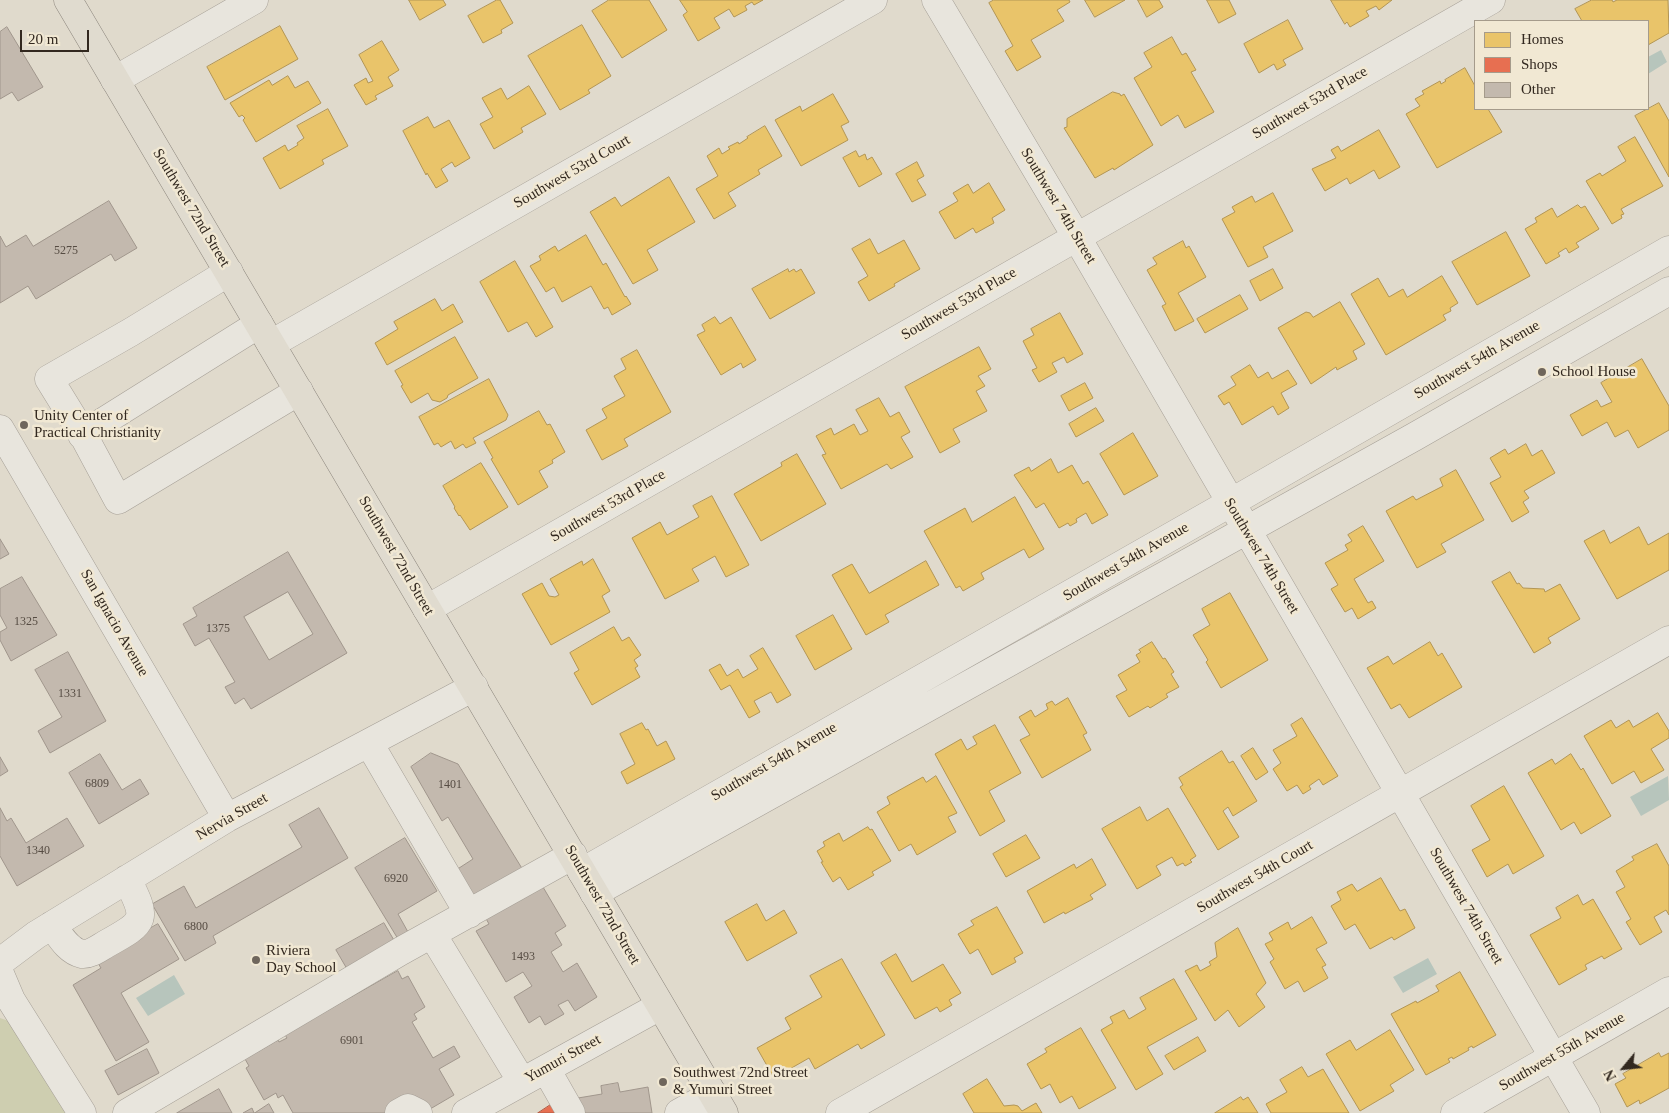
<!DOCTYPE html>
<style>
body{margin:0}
#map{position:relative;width:1669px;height:1113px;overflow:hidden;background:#e0dacc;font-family:"Times New Roman",serif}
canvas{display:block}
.legend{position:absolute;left:1474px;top:20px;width:175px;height:90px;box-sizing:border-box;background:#f1e8d3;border:1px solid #a59b8b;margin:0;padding:6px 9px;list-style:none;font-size:15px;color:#32281f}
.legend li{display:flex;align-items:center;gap:10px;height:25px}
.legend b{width:25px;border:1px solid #a59b8b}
.north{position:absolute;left:1599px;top:1043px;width:50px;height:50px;-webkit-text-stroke:4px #f1e8d3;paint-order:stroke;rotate:242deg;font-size:14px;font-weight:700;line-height:20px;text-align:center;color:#32281f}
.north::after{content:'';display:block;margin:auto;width:18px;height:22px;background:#32281f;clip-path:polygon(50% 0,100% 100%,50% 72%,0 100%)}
.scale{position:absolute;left:20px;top:30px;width:69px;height:22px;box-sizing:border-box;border:2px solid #32281f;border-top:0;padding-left:6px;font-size:15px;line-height:18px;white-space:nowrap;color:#32281f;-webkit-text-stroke:4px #f1e8d3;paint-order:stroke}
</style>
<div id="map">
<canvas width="1669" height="1113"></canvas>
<ul class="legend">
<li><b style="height:14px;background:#e9c46a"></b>Homes</li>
<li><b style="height:14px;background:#e76f51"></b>Shops</li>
<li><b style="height:14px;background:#c3b9ae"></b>Other</li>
</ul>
<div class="north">N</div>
<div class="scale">20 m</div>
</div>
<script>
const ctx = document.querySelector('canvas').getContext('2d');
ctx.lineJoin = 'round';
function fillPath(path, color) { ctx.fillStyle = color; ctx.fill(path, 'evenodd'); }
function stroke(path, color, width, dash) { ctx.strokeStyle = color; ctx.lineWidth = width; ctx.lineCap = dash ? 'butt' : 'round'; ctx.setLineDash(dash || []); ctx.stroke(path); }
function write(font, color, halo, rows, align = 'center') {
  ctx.font = font + ' "Times New Roman",serif'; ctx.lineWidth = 5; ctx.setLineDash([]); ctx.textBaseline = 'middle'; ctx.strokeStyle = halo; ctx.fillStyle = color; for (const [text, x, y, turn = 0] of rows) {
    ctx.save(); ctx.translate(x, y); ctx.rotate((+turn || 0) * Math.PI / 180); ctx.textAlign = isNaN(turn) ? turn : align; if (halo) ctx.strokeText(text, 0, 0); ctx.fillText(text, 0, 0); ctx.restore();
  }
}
const green = new Path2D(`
 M0,1018l9,3 59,92h-68z`);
const water = new Path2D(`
 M1661,50l6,12 -19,12v-17z
 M1668,776l1,24 -28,16 -11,-19z
 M1428,958l9,16 -34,19 -10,-16z
 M174,975l11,19 -37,22 -12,-18z`);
const homes = new Path2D(`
 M409,0h34l3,5 -26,15z
 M497,0h3l13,23 -12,7 1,3 -19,10 -15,-27z
 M609,0h40l18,30 -45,28 -30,-47z
 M680,0h83l-9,5 -2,-3 -7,4 2,4 -13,7 -5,-8 -15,9 6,10 -22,13 -15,-26 4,-3z
 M994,0h75l1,2 -13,8 7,11 -33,19 10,17 -24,14 -12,-20 8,-5 -24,-43z
 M1085,0h40l-30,17z
 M1138,0h21l4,7 -16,10z
 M1207,0h22l7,14 -17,9z
 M1331,0h61l-13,10 -3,-4 -10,5 3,5 -19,11 -3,-5 -2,2z
 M1592,0h20l1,2 4,-2h51l1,33 -21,12v-24h-66l-7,-12z
 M1288,20l15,29 -20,11 3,5 -9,5 -3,-6 -15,9 -15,-29z
 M582,25l29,51 -23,14 2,3 -30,17 -32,-54z
 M280,26l18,33 -73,41 -18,-33z
 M1172,37l10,18 4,-2 10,17 -5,2 23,40 -29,16 -7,-13 -17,11 -27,-48 18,-11 -8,-14z
 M382,41l17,29 -11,7 5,9 -18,10 2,3 -11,6 -12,-20 12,-7 2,5 5,-2 -14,-26z
 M1465,68l10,18v23h13l14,23 -65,36 -31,-54 14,-8 -5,-7 9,-5 -2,-3 18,-10 1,3 5,-3 -1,-1z
 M288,76l7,12 13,-7 13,22 -65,39 -13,-22 2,-2 -3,-3 -3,2 -9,-14 39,-23 3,5z
 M529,86l17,28 -25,14 2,4 -29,17 -14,-25 13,-7 -11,-19 19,-10 6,11z
 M1113,92l7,2 1,2 3,-2 29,51 -39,25 -1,-2 -18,10 -31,-50 3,-1v-8z
 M833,94l16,28 -8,4 7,14 -47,26 -26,-46 25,-14 2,5z
 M1659,103l10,18v56l-34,-61z
 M328,109l20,37 -26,14 2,4 -44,25 -17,-31 22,-13 3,6 10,-6 -1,-2 7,-5 -7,-12z
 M428,117l6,11 15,-8 21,38 -15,9 -3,-5 -11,7 7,12 -12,7 -9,-15 -1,2 -23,-44z
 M765,126l17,30 -24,14 2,4 -32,19 8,13 -22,13 -18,-30 22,-13 -11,-20 12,-8 3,6 8,-5 -2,-2 10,-5 1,2 9,-6 -1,-1z
 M1379,130l21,37 -21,12 -5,-9 -24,14 -3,-6 -22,13 -13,-22 24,-11 -5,-8 7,-4 3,5z
 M1635,137l28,49 -42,23 3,5 -3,1 1,3 -10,6 -26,-43 14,-8 2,3 24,-15 -8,-14z
 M856,151l3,6 6,-3 2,6 5,-3 10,17 -23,13 -16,-29z
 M917,162l7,14 -7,4 9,15 -14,7 -16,-28z
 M669,177l26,45 -48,28 11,20 -25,14 -43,-72 25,-15 6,9z
 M989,183l16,27 -13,8 2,5 -18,10 -3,-5 -18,11 -16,-27 19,-11 -5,-8 15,-9 5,9z
 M1273,193l20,38 -30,16 5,10 -20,10 -26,-48 13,-7 -3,-5 20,-11 3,6z
 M1578,205l3,3 4,-2 14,23 -23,14 3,4 -10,6 -3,-5 -8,5 2,3 -14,8 -21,-35 12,-7 -2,-4 17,-10 5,9z
 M1506,232l24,44 -53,29 -25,-43z
 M586,235l17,30 3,-2 19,34 1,-1 5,8 -19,11 -4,-8 -4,2 -13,-23 -29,16 -8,-15 -8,5 -16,-26 11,-6 -2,-4 16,-10 3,5z
 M870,239l8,15 26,-14 16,29 -26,15 1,2 -26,15 -11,-19 10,-6 -16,-27z
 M1183,241l3,7 3,-2 17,31 -28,16 16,28 -19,10 -13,-25 4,-2 -19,-34 10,-6 -4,-6z
 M515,261l38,66 -17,10 -9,-15 -19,10 -28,-50z
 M788,269l1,3 5,-3 2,3 5,-3 14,24 -45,26 -18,-30z
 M1273,269l10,19 -23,13 -10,-20z
 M1442,276l16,27 -8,5 1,3 -8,4 3,5 -60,35 -35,-61 27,-16 11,19 14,-8 4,8z
 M1240,295l8,14 -43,24 -8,-14z
 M435,299l7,12 11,-7 10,18 -76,43 -12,-22 23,-14 -4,-7z
 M1340,302l25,42 -12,7 4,8 -20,11 -1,-3 -25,17 -33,-56 28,-16 4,1 3,4z
 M1060,313l23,41 -16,9 -3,-6 -12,6 5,9 -18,10 -7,-12 5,-2 -14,-27 11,-6 -3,-6z
 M715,317l5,7 11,-7 25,43 -13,8 -2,-5 -20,12 -24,-40 8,-4 -3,-6z
 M455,337l23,41 -30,17 -1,3 -7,4 -8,-2 -4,-7 -17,10 -10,-17 2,-1 -8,-14z
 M979,347l12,22 -13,7 7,10 -9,5 11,20 -34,18 7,13 -20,11 -35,-66z
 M637,350l34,62 -47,27 4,7 -26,14 -16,-30 21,-12 -5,-9 23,-13 -11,-20 12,-7 -5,-10z
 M1642,359l27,47v24l-31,18 -10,-18 -13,7 -8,-15 -25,14 -12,-21 27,-15 4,7 11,-5 -11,-19z
 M1250,365l8,13 10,-6 4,7 16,-9 9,14 -16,9 8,15 -11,7 -5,-9 -31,19 -13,-23 -5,3 -6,-9 18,-11 -5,-8z
 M489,379l19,36 -2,5 -33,18 3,5 -10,5 -3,-4 -8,5 -4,-8 -10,6 -3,-4 -4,2 -15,-28z
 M1085,383l8,15 -24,13 -8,-15z
 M879,398l11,19 9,-5 11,20 -9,5 12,20 -22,12 -4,-5 -46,25 -19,-34 4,-1 -10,-18 15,-8 3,7 20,-11 6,11 8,-4 -12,-21z
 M1096,408l8,13 -28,16 -7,-13z
 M539,411l8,14 3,-1 15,28 -13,8 1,3 -14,8 9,16 -30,18 -27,-46 2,-1 -9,-16z
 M1133,433l25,43 -34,19 -24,-41z
 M1526,444l6,12 10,-6 13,23 -31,18 5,7 -6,4 6,10 -17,10 -22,-39 11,-6 -11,-19 15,-9 3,5z
 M797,454l29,50 -65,37 -27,-47 48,-28 -1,-3z
 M1051,459l7,14 14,-8 11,19 5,-3 20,34 -16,9 -6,-11 -10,6 1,3 -7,4 -2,-3 -9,5 -15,-25 -8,5 -22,-33 15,-8 2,4z
 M481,463l27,44 -38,23 -10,-15 -1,1 -5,-8 1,-1 -12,-21z
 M1456,470l28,50 -43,24 5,8 -29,16 -31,-57 27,-15 3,4 27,-14 -3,-7z
 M712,496l37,69 -23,12 -11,-21 -23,13 7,12 -34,18 -33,-61 28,-16 7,13 32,-18 -6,-11z
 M1015,497l29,52 -15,9 -5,-9 -43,24 3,6 -21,12 -3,-5 -4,2 -32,-57 41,-23 7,14z
 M1363,526l21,35 -30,18 14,24 4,-2 4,7 -18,11 -6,-11 -7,4 -14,-23 7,-4 -13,-22 23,-13 -3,-5 7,-4 -4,-6z
 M1639,527l9,18 21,-12v37l-52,29 -33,-58 20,-11 6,13z
 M593,559l17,32 -8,5 8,16 -59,33 -29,-51 20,-11 7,13 6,1 4,-2 -9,-16 32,-18 1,4z
 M926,561l13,24 -54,30 4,7 -23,13 -34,-60 20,-11 17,29z
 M1510,572l7,12 2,-1 4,5 21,1 1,3 15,-8 20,35 -32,19 3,5 -17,10 -42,-71z
 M1230,593l38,67 -47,28 -15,-26 2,-2 -15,-25 17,-10 -8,-16z
 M833,615l19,34 -37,21 -19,-34z
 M614,627l8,14 7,-4 12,18 -7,5 4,6 -3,2 5,9 -48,28 -18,-32 5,-3 -9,-17z
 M1152,642l11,17 2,-1 9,14 -3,2 8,13 -13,7 2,3 -18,11 -2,-2 -19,11 -13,-21 11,-6 -9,-15 22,-13 -4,-7 5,-3 -2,-2z
 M1430,642l8,14 4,-3 20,34 -53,31 -9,-14 -9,5 -24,-41 21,-12 5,8z
 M763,648l28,47 -14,8 -6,-11 -17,9 6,11 -11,6 -19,-33 -9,5 -12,-20 11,-6 7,12 11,-7 5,9 15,-9 -8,-13z
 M1068,698l19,35 -4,2 8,15 -49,28 -22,-38 10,-5 -11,-18 12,-7 4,7 13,-8 -2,-5 6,-3 3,4z
 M1658,713l11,18v7l-18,11 13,21 -23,13 -7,-12 -22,13 -28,-48 27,-16 5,8 13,-8 4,7z
 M1302,718l36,58 -15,9 -4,-6 -10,7 2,3 -8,5 -6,-9 -10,6 -14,-22 8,-6 -8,-13 24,-14 -6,-11z
 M642,723l4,7 2,-1 9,17 9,-5 9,18 -48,25 -6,-12 14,-8 -15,-30z
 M995,725l26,48 -32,18 16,30 -25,15 -45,-82 26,-15 6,11 10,-6 -4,-7z
 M1253,748l15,24 -12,8 -15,-24z
 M1222,751l7,12 4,-2 24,40 -24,15 -5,-9 -5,4 16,26 -21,13 -38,-63 3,-2 -4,-7z
 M1571,754l10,16 2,-2 28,48 -30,18 -7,-12 -13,8 -33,-57 24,-14 3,5z
 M936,776l21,37 -9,4 8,15 -39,23 -6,-11 -12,7 -22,-39 13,-8 -3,-7 36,-20 3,5z
 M1504,786l40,70 -31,18 -5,-10 -21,13 -15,-27 18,-10 -19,-34z
 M1140,807l7,14 21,-13 28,48 -6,4 2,2 -7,4 -2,-3 -6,3 -5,-9 -16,9 5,9 -24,14 -35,-60z
 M868,827l2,3 2,-1 19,32 -19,11 2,3 -26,15 -8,-13 -7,5 -12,-20h2l-6,-11 8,-5 -2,-4 16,-9 4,8z
 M1026,835l14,23 -34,19 -13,-23z
 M1657,844l12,22v49l-3,-5 -12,7 8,15 -22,13 -14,-23 5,-3 -15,-27 9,-5 -9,-16 18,-11 -2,-3z
 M1092,859l14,26 -16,10 3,4 -28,15 -1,-2 -20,11 -17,-32 47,-27 2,4z
 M1381,878l19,33 5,-2 10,19 -21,12 -2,-3 -22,12 -15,-25 -10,6 -14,-24 10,-6 -4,-8 15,-8 5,7z
 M1578,895l5,10 10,-6 29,50 -18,10 -2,-3 -17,9 2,4 -28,16 -29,-50 31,-17 -5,-10z
 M757,904l9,17 18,-11 13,23 -50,28 -22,-39z
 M997,907l26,46 -9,5 2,4 -24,13 -14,-26 -8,5 -12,-20 16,-9 -3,-4z
 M1312,917l15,26 -11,6 10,16 -4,2 6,11 -24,14 -6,-11 -13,8 -15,-27 4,-3 -9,-15 8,-4 -4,-7 19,-11 3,7z
 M1238,928l28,55 -10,11 9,13 -26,20 -11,-17 -13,11 -30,-50 12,-6 3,6 11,-6 -2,-3 8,-5 -2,-14z
 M896,954l16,28 31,-18 18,29 -12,7 3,5 -12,7 -3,-5 -22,12 -34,-56z
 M842,959l43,76 -24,14 -3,-5 -43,25 -6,-11 -35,20 -17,-30 34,-19 -6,-11 37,-21 -12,-21z
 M1460,972l36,63 -23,13 -1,-2 -4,2 1,2 -16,9 -1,-2 -4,2 2,3 -24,13 -35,-61 25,-13 1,2 22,-12 -3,-5z
 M1174,979l23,40 -50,28 16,27 -27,16 -35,-60 12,-7 -3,-6 14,-7 5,9 17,-10 -6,-11z
 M1081,1028l35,60 -37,21 -7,-13 -12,7 -10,-19 -9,5 -14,-25 20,-12 -2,-3z
 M1390,1030l24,40 -24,15 4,6 -34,20 -34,-57 24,-14 6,10z
 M1198,1037l8,14 -32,19 -9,-14z
 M1659,1053l2,4 8,-4v35l-29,16 -1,-4 -12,7 -12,-23 11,-6 -3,-4z
 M1302,1067l6,10 15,-8 26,44h-78l-5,-9 21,-12 -7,-12z
 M987,1079l17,27 10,-1 4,1 4,5 14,-8 6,10h-68l-11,-19z
 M1241,1097l2,3 5,-3 10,16h-43z`);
const shops = new Path2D(`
 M552,1104l5,9h-19z`);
const building = new Path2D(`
 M7,27l36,60 -25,14 -6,-9 -12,7v-67z
 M109,201l28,47 -22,13 -4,-7 -75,45 -8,-13 -28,17v-67l6,11 20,-12 7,11z
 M0,539l9,15 -9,5z
 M288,552l59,101 -96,56 -7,-11 -9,6 -10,-17 10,-5 -26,-44 -14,8 -12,-22 14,-8 -4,-8zM288,592l25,42 -44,26 -25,-43z
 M22,577l35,58 -46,26 -11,-21v-8l7,-4 -7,-13v-26z
 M68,652l38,69 -56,32 -12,-22 24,-14 -27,-47z
 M431,753l27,11 65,106 -50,29 -17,-29 17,-11 -25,-42 -6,4 -31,-54z
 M100,754l22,36 18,-11 9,15 -50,30 -30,-51z
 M0,757l8,14 -8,5z
 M0,808l7,13 4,-3 15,25 41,-25 17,28 -67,40 -17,-30z
 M319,808l29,50 -135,78 3,7 -31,18 -33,-57 32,-18 12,22 106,-61 -13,-22z
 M405,838l32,53 -39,23 10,18 -10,7 -43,-71z
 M540,882l26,44 -11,7 7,12 -11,7 12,20 14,-9 20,34 -22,14 -7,-11 -10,5 6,9 -19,11 -5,-9 -11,7 -15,-26 18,-11 -9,-14 -17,10 -30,-51 13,-7 -5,-9z
 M384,923l11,19 -48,27 -11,-19z
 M158,924l21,35 -58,34 28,49 -33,19 -43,-76 28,-17 -5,-8z
 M398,971l4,8 6,-3 17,31 -11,7 3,5 -5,3 21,36 21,-12 6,11 -21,12 15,26 -29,17 -19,1h-113l-10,-18 -5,3 -2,-5 -12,7 -18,-32 3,-2 -4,-7 33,-19 1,2 8,-4 -2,-3z
 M147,1049l12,24 -41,22 -13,-24z
 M618,1083l2,9 28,-5 4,26h-72l-2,-15 24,-4 -1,-8z
 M219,1089l13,24h-55z
 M269,1104l5,9h-31l9,-5 2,5z`);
const minor = new Path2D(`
 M936,0l140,236 510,877
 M115,80l139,-80
 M229,272l-98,60 -82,47 32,52 37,69 181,-109
 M271,344l602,-344
 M0,429l227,389
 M82,435l177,-111
 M427,609l1064,-609
 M369,743l100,171
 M582,872l648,-369 439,-253
 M594,893l820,-456 255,-146
 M52,925c8,11 16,26 30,29 8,1 17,-6 24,-10 40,-22 42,-24 21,-65
 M432,934l90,148
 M0,962l36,-27 191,-117 247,-131
 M0,974l11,26 71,113
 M546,1069l25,44
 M127,1113l274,-162 172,-96
 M399,1113l9,-5 10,5
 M466,1113l194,-107
 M679,1113l34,-19
 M840,1113l829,-473
 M1455,1113l214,-122`);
const major = new Path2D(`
 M68,0l656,1113`);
const markers = [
 [1542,372,5,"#6f665c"],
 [24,425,5,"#6f665c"],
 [256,960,5,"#6f665c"],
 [663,1082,5,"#6f665c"]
];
const numberNames = [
 ["5275",66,251],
 ["1325",26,622],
 ["1375",218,629],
 ["1331",70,694],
 ["6809",97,784],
 ["1401",450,785],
 ["1340",38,851],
 ["6920",396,879],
 ["6800",196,927],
 ["1493",523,957],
 ["6901",352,1041]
];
const streetNames = [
 ["Southwest 53rd Place",1310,103,-30],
 ["Southwest 53rd Court",572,172,-30],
 ["Southwest 74th Street",1058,206,59],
 ["Southwest 72nd Street",191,208,59],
 ["Southwest 53rd Place",959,304,-30],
 ["Southwest 54th Avenue",1477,360,-30],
 ["Southwest 53rd Place",608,506,-30],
 ["Southwest 72nd Street",396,556,60],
 ["Southwest 74th Street",1261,556,59],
 ["Southwest 54th Avenue",1126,562,-30],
 ["San Ignacio Avenue",114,623,60],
 ["Southwest 54th Avenue",774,762,-30],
 ["Nervia Street",232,817,-30],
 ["Southwest 54th Court",1255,877,-30],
 ["Southwest 72nd Street",602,905,60],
 ["Southwest 74th Street",1466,906,60],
 ["Southwest 55th Avenue",1562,1052,-30],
 ["Yumuri Street",563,1059,-29]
];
const poiNames = [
 ["School House",1552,372],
 ["Unity Center of",34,416],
 ["Practical Christianity",34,433],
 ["Riviera",266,951],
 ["Day School",266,968],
 ["Southwest 72nd Street",673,1073],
 ["& Yumuri Street",673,1090]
];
fillPath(green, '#ceceb0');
fillPath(water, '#b7c5bc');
fillPath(homes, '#e9c46a');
stroke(homes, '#b29554', 1);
fillPath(shops, '#e76f51');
stroke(shops, '#b15a42', 1);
fillPath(building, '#c3b9ae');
stroke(building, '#a0968c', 1);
stroke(minor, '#a59f96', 29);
stroke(major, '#8b857c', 29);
stroke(minor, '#e8e5dd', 28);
stroke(major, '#e0dbcf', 28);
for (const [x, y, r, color] of markers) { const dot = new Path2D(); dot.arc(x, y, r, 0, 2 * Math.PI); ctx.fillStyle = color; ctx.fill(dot); stroke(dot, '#f1e8d3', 2); }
write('12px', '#564c43', null, numberNames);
write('15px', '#32281f', '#f1e8d3', streetNames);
write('15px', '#32281f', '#f1e8d3', poiNames, 'left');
</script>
